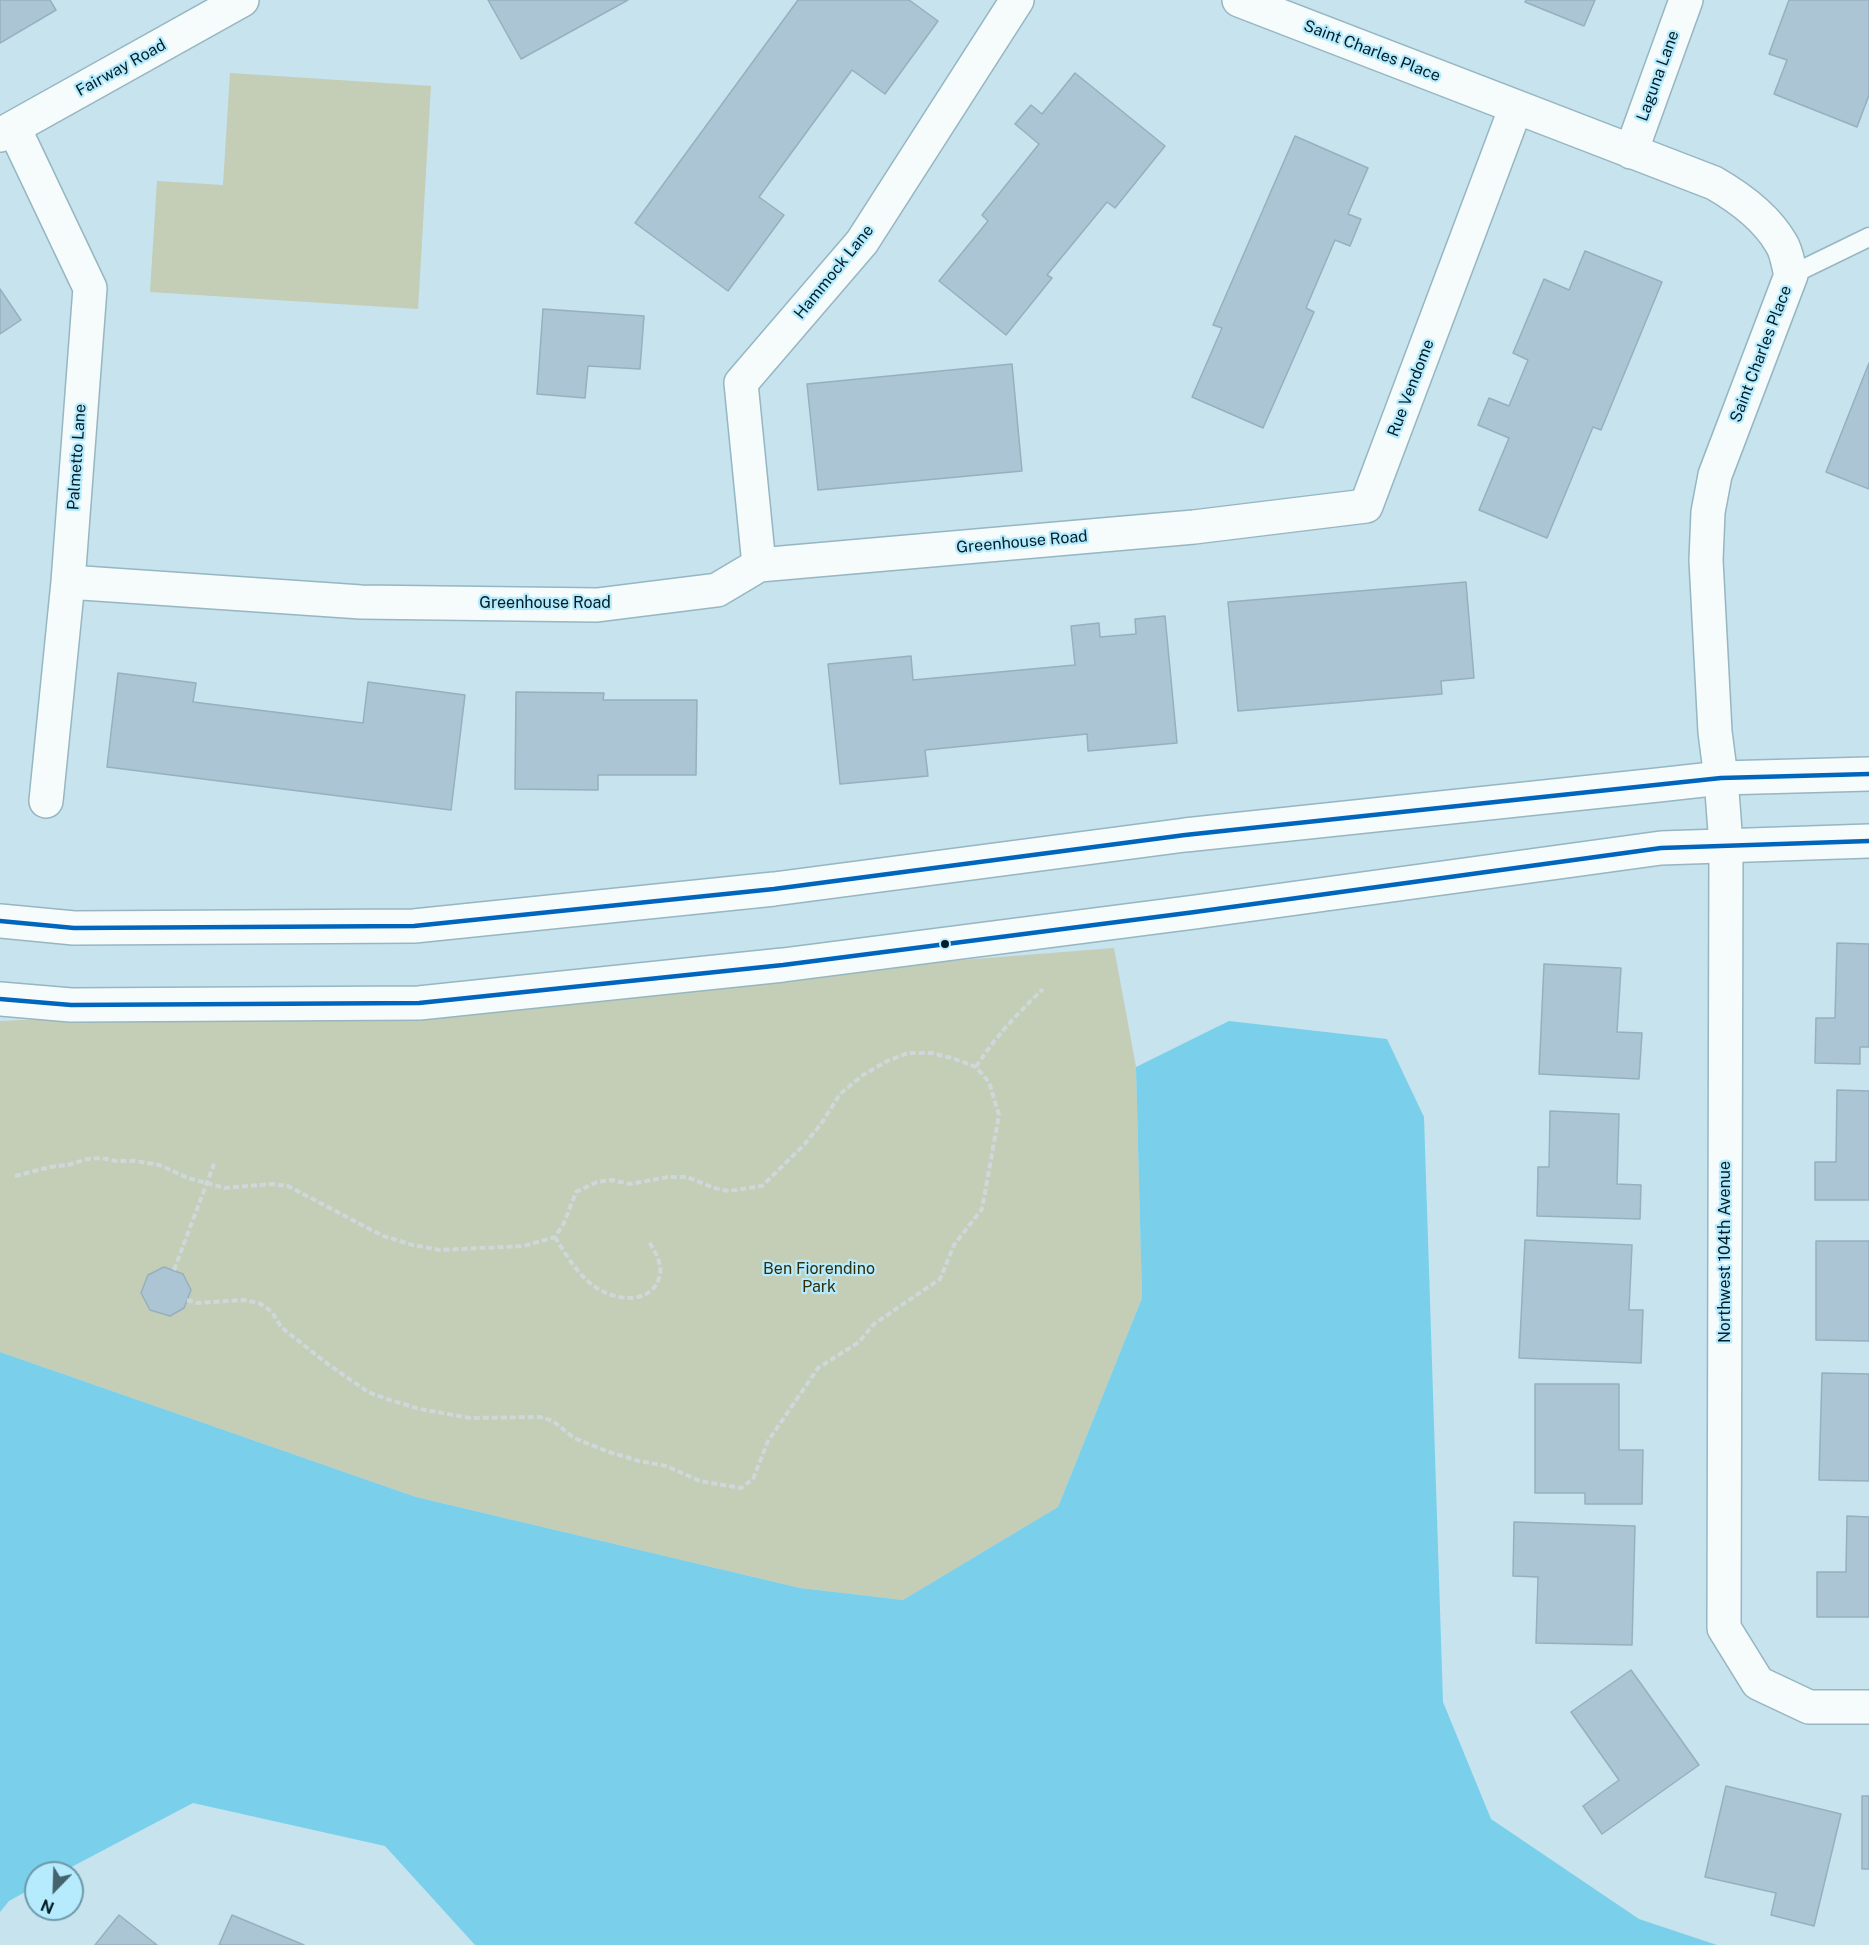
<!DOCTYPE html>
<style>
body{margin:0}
#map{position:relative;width:1869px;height:1945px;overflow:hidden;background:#c6e3ee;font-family:"Public Sans",sans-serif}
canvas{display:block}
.north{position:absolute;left:24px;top:1861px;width:60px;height:60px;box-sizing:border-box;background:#b6ebfe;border:2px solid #6d99a8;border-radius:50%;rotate:203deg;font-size:16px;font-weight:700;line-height:24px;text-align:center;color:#001e27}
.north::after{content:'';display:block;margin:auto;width:21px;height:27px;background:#45636d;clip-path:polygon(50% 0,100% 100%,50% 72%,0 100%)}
</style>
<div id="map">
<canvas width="1869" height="1945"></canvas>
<div class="north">N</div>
</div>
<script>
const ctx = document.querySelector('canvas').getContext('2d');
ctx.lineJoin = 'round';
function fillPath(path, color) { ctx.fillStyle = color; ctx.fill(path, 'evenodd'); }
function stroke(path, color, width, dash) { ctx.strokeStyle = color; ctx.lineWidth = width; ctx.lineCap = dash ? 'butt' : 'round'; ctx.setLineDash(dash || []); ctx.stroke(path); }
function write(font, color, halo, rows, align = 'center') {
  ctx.font = font + ' "Public Sans",sans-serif'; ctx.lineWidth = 4.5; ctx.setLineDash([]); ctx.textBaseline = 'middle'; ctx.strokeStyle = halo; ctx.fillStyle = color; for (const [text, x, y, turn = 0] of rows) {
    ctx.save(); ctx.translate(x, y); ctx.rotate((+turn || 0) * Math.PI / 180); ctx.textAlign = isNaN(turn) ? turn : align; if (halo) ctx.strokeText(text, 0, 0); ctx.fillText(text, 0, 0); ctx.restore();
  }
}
const green = new Path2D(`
 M230,73l201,13 -13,223 -268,-17 7,-111 66,4z
 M1114,948l22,119 6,231 -84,209 -155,93 -103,-12 -384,-91 -416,-145v-331l419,-18z`);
const water = new Path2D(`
 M1229,1021l158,18 37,78 19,585 48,117 148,100 78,26h-1242l-90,-99 -192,-43 -133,70h-24v13l-27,15 -9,11v-560l416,145 384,91 103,12 155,-93 84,-209 -6,-231z`);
const building = new Path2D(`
 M0,0h50l6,10 -56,33z
 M488,0h140l-107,59z
 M798,0h111l29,21 -53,73 -33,-24 -93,127 25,18 -56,76 -93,-68z
 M1526,0h69l-11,26 -59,-24z
 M1789,0h80v95l-12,32 -83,-33 13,-34 -18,-6z
 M1075,73l90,73 -50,62 -8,-6 -60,73 5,3 -46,57 -67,-54 49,-60 -6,-6 57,-71 -24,-20 16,-19 11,9z
 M1295,136l73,32 -20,46 13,5 -11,27 -15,-6 -29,68 8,4 -51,116 -71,-31 30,-69 -9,-3z
 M1585,251l77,31 -61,148 -8,-3 -46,111 -68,-28 30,-72 -31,-13 11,-27 20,8 19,-46 -15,-7 31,-74 25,11z
 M0,289l21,31 -21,14z
 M543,309l101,7 -4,53 -52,-3 -3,32 -48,-4z
 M1869,363v126l-43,-17z
 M1012,364l10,107 -204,19 -11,-106z
 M1466,582l8,96 -33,3 1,13 -204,17 -10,-109z
 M1165,616l12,127 -89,8 -1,-17 -162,16 3,26 -88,8 -12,-120 83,-8 2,24 162,-15 -4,-39 28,-3 1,14 36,-3 -1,-15z
 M118,673l78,10 -3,19 170,21 5,-41 97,13 -14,115 -344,-43z
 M516,692l88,1 -1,7h94l-1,75h-98v15l-83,-1z
 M1837,943l32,1v103h-9v17l-45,-1 1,-45h19z
 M1544,964l77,4 -4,64 25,1 -3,46 -100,-5z
 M1837,1090l32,1v109h-54v-38h21z
 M1550,1111l69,3 -2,70 24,1 -1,34 -103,-3 1,-49h11z
 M1525,1240l107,5 -3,65h14l-2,53 -122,-5z
 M1816,1241h53v100l-53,-1z
 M164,1267l19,7 8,16 -7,18 -14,8 -20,-6 -9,-17 7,-18z
 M1822,1373l47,1v107l-50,-1z
 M1535,1384h84v66h24l-1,54h-57v-11h-50z
 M1847,1516l22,1v100h-52v-45h29z
 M1514,1522l121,4 -3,119 -96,-2 2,-66 -25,-1z
 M1631,1670l68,95 -97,69 -19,-28 36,-26 -48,-68z
 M1726,1786l115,28 -27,112 -43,-11 5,-22 -71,-16z
 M1862,1796h7v73h-7z
 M119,1915l38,30h-62z
 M232,1915l72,30h-85z`);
const path = new Path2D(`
 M976,1067c19,-30 42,-54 67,-78
 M15,1176l35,-9 18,-2 19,-6 15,-1 14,3h19l24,4 29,13 37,10 48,-4 15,2 95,50 30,9 27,5 84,-4 31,-9 9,-14 12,-31 21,-10 14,-2 19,4 38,-7h19l27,11 15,3 33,-5 41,-40 18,-22 19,-30 23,-19 24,-14 21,-8h24l23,6 21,8 13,15 10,33 -17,94 -28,36 -14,34 -66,45 -15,18 -41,26 -50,73 -15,38 -12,9 -41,-7 -34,-15 -27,-5 -30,-9 -35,-14 -21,-17 -13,-4 -70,1 -50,-9 -30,-9 -22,-8 -43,-30 -44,-35 -9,-15 -13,-9 -16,-3 -46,3 -10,-3
 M555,1237c13,21 26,44 49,55 18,9 48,10 55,-14 5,-13 -5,-28 -11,-38
 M174,1270l40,-106`);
const service = new Path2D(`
 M1791,275l78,-38`);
const minor = new Path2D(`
 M1239,0l475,183c26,15 52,34 67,60 6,9 7,22 10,32l-76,200 -7,37 -2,48 9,172 6,46 5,67 -2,783 34,55 51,24h60
 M14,128l76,160 -22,294 -22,219
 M0,135l242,-135
 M1631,152l55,-152
 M759,565l-18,-182 121,-141 155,-242
 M68,582l293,20 236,3 120,-15 42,-25 435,-38 172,-21 150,-399`);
const tertiary = new Path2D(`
 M0,921l74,7 340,-2 360,-37 411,-54 473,-50 63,-7 148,-4
 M0,999l71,6 348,-2 364,-38 412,-53 466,-64 208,-7`);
const bus1 = new Path2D(`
 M0,921l74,7 340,-2 360,-37 411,-54 536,-57 148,-4
 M0,999l71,6 348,-2 364,-38 412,-53 466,-64 208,-7`);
const markers = [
 [945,944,5,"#001e27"]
];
const streetNames = [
 ["Saint Charles Place",1372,51,21],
 ["Fairway Road",121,68,-29],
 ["Laguna Lane",1658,76,-70],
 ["Hammock Lane",834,272,-51],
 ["Saint Charles Place",1761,354,-69],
 ["Rue Vendome",1411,388,-69],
 ["Palmetto Lane",77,457,-86],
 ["Greenhouse Road",1022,542,-5],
 ["Greenhouse Road",545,603],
 ["Northwest 104th Avenue",1725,1252,-90]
];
const parkNames = [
 ["Ben Fiorendino",819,1269],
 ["Park",819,1287]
];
fillPath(green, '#c4cdb5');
fillPath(water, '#7acfea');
fillPath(building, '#abc5d4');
stroke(building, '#96b0be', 1.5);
stroke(service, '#96b6c1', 21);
stroke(minor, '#96b6c1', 36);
stroke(tertiary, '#96b6c1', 36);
stroke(path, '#ced8db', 4, [6, 3]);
stroke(service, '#f6fbfc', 18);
stroke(minor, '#f6fbfc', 33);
stroke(tertiary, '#f6fbfc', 33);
stroke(bus1, '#0065bd', 4.5);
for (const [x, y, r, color] of markers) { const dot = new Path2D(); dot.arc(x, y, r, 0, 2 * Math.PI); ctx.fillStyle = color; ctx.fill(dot); stroke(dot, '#b6ebfe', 2); }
write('16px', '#001e27', '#b6ebfe', streetNames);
write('16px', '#332d06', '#b6ebfe', parkNames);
</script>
